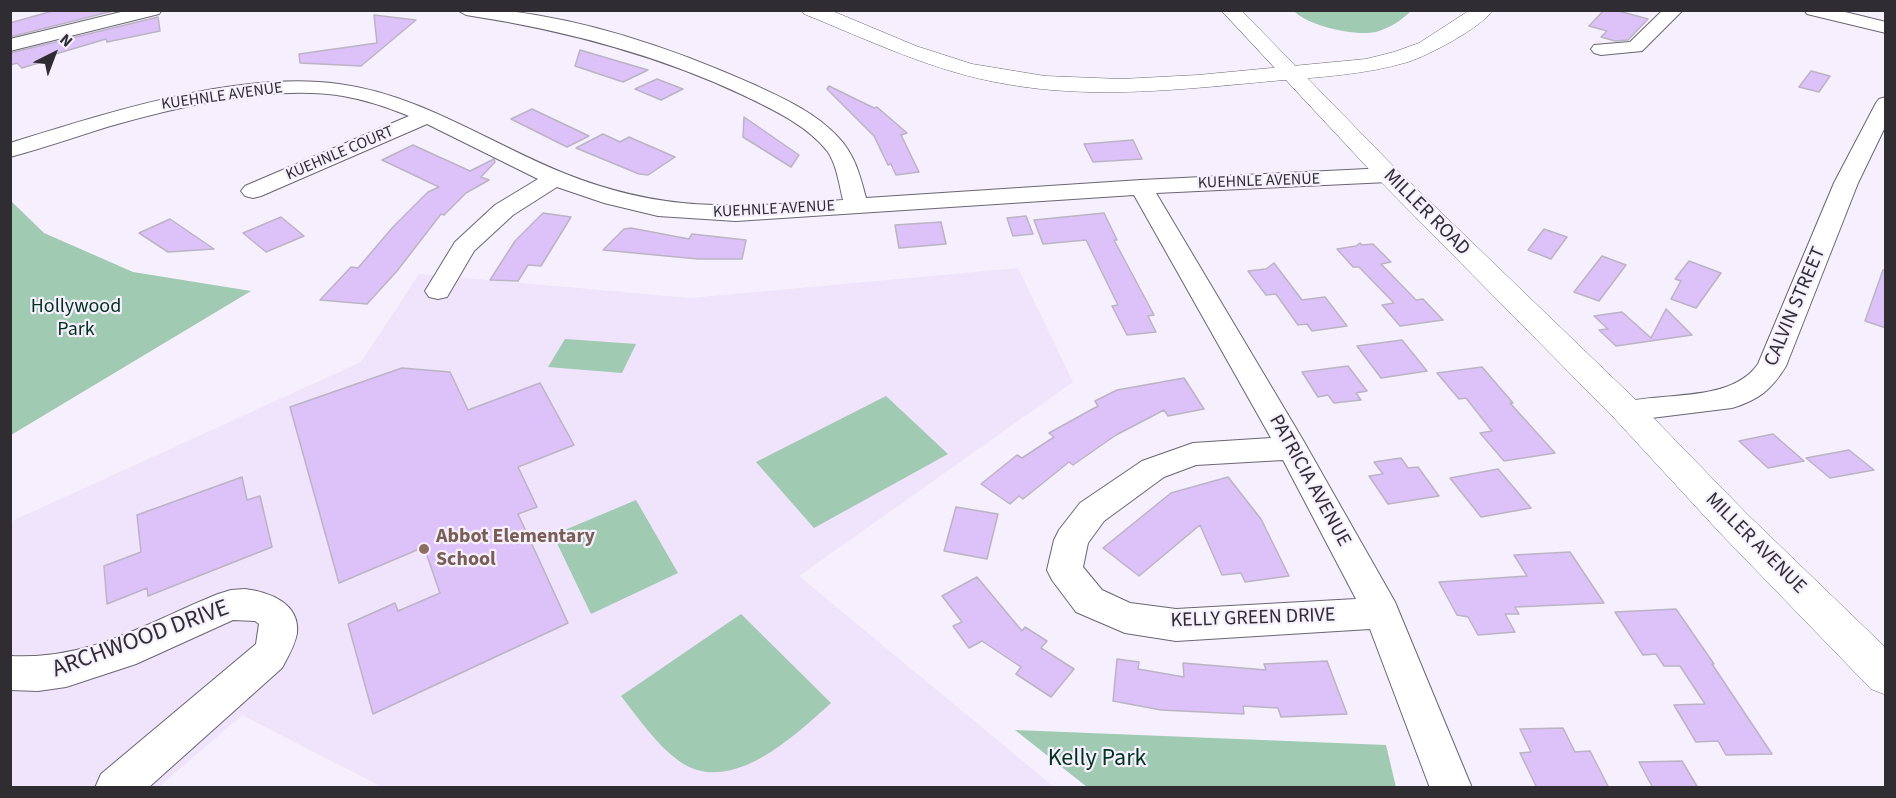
<!DOCTYPE html>
<style>
body{margin:0}
#map{position:relative;width:1896px;height:798px;overflow:hidden;background:#f6effe;font-family:"Source Sans 3",sans-serif}
canvas{display:block}
.frame{position:absolute;inset:0;border:12px solid #2f2d32;pointer-events:none}
.north{position:absolute;left:24px;top:24px;width:60px;height:60px;-webkit-text-stroke:4px #f6effe;paint-order:stroke;rotate:42deg;font-size:16px;font-weight:700;line-height:24px;text-align:center;color:#2f2d32}
.north::after{content:'';display:block;margin:auto;width:21px;height:27px;background:#2f2d32;clip-path:polygon(50% 0,100% 100%,50% 72%,0 100%)}
</style>
<div id="map">
<canvas width="1896" height="798"></canvas>
<div class="frame"></div>
<div class="north">N</div>
</div>
<script>
const ctx = document.querySelector('canvas').getContext('2d');
ctx.lineJoin = 'round';
function fillPath(path, color) { ctx.fillStyle = color; ctx.fill(path, 'evenodd'); }
function stroke(path, color, width, dash) { ctx.strokeStyle = color; ctx.lineWidth = width; ctx.lineCap = dash ? 'butt' : 'round'; ctx.setLineDash(dash || []); ctx.stroke(path); }
function write(font, color, halo, rows, align = 'center') {
  ctx.font = font + ' "Source Sans 3",sans-serif'; ctx.lineWidth = 4.5; ctx.setLineDash([]); ctx.textBaseline = 'middle'; ctx.strokeStyle = halo; ctx.fillStyle = color; for (const [text, x, y, turn = 0] of rows) {
    ctx.save(); ctx.translate(x, y); ctx.rotate((+turn || 0) * Math.PI / 180); ctx.textAlign = isNaN(turn) ? turn : align; if (halo) ctx.strokeText(text, 0, 0); ctx.fillText(text, 0, 0); ctx.restore();
  }
}
const built = new Path2D(`
 M1018,268l55,114 -274,194 255,211h-672l-140,-72 -83,72h-148l-1,-265 351,-160 58,-88 272,24z`);
const green = new Path2D(`
 M1294,11h117c-9,9 -20,16 -32,20 -20,7 -71,-5 -85,-20z
 M10,200l34,33 89,39 118,19 -240,144z
 M565,339l71,5 -14,29 -74,-6z
 M886,396l62,58 -134,74 -58,-66z
 M636,500l42,73 -87,41 -38,-79z
 M741,614l90,89c-36,32 -100,95 -152,58 -23,-17 -40,-42 -58,-65z
 M1015,730l371,15 10,42h-309z`);
const building = new Path2D(`
 M56,10h61l-107,27v-14z
 M1604,10h11l33,9 -20,21 -13,1 -14,-4 6,-6 -18,-5z
 M374,15l42,5 -55,46 -61,-3 -1,-9 78,-11z
 M158,17l2,14 -53,11 -1,-3 -64,19 3,3 -23,7 -5,-5 -7,2v-12z
 M580,50l68,20 -25,12 -48,-16z
 M1811,71l19,5 -11,16 -20,-5z
 M657,79l26,10 -22,11 -26,-11z
 M829,86l45,22 3,-1 30,26 -6,2 18,37 -23,3 -5,-11 -3,1 -14,-29 -47,-47z
 M532,109l57,27 -22,11 -56,-28z
 M744,117l55,38 -8,12 -48,-30z
 M603,134l17,8 9,-5 46,20 -27,18 -9,-1 -63,-26z
 M1133,140l9,19 -49,3 -9,-18z
 M413,145l57,26 24,-12 1,3 -14,15 8,3 -23,13 -22,22 -3,-1 -44,57 -30,33 -47,-4 31,-33 7,1 35,-41 35,-35 11,-5 -57,-27z
 M543,213l28,4 -30,49 -13,-1 -10,16 -28,-1 25,-39z
 M1104,213l13,27h-3l40,75 -6,1 8,16 -29,3 -15,-29 6,-1 -32,-65 -43,4 -9,-24z
 M1026,216l7,18 -20,2 -6,-18z
 M281,217l23,19 -38,16 -23,-19z
 M170,219l44,30 -46,3 -29,-19z
 M941,222l5,22 -47,4 -4,-23z
 M631,228l58,11 3,-5 54,6 -4,19h-44l-95,-9 21,-21z
 M1544,229l23,8 -16,22 -23,-9z
 M1360,243l2,2 11,-1 18,18 -10,2 35,36 7,-1 20,21 -43,6 -18,-21 12,-2 -35,-36h-6l-16,-18 19,-3z
 M1602,256l24,9 -27,36 -25,-9z
 M1689,261l32,12 -25,35 -25,-9 10,-18 -6,-2z
 M1274,263l28,37 23,-3 22,29 -35,5 -5,-7 -9,1 -22,-31 -10,1 -18,-24 18,-2z
 M1883,270h3v58l-21,-7z
 M1666,309l26,26 -76,11 -17,-16 9,-1 -14,-13 28,-4 29,26z
 M1402,340l25,31 -46,7 -24,-32z
 M1348,366l19,25 -11,2 5,7 -27,3 -6,-8 -10,2 -16,-25z
 M1482,367l31,36h-3l45,50 -51,8 -24,-28 12,-2 -26,-33 -7,1 -22,-26z
 M402,368l48,4 18,38 72,-27 34,62 -56,22 19,40 -19,7 50,109 -195,91 -25,-90 47,-21 3,8 42,-18 -16,-46 -85,36 -49,-176z
 M1184,378l20,31 -36,7 -4,-6 -48,25 -43,30 -4,-3 -46,37 -4,-3 -9,8 -29,-20 36,-29 5,3 32,-21 -5,-4 49,-27 -3,-5 22,-11z
 M1773,434l31,27 -36,7 -29,-27z
 M1849,450l25,20 -44,8 -24,-20z
 M1401,458l7,10 10,-1 21,29 -51,8 -19,-28 14,-2 -9,-12z
 M1498,469l33,39 -50,9 -31,-39z
 M242,477l5,23 13,-4 12,51 -124,49 -1,-8 -40,16 -3,-38 37,-14 -4,-37z
 M1228,477l33,42 28,57 -44,6 -4,-9 -19,2 -22,-50 -61,51 -36,-28 68,-55z
 M956,507l42,7 -11,45 -43,-8z
 M1570,552l34,51 -89,4 4,7h-14l10,18 -37,3 -10,-18 -11,-2 -18,-33 88,-6 -13,-21z
 M977,577l45,54 3,-4 22,14 -6,7 33,21 -23,28 -35,-23 5,-7 -39,-26 -13,7 -16,-22 9,-4 -20,-26z
 M1676,609l38,55h-2l60,90 -46,1 -8,-14 -22,1 -22,-37 31,-1 -25,-38h-16l-8,-12 -13,1 -28,-43z
 M1117,659l22,3 -1,7 46,8 -1,-14 83,7 -2,-6 63,-3 20,53 -66,3 -3,-9 -35,-2 1,8 -83,-4 -48,-9z
 M1563,728l12,24 15,-1 19,37h-72l-17,-35 11,-1 -11,-23z
 M1682,761l16,27h-45l-14,-26z`);
const minor = new Path2D(`
 M129,10h33l-3,4 -149,37v-12z
 M457,10c17,0 34,-1 51,1 85,10 171,40 249,75 28,13 59,27 81,51 17,18 22,38 28,61l275,-18 247,-12 8,2 3,5 -3,5 -8,2 -232,11 147,247 92,162 77,186h-42l-60,-159 -194,12 -51,-8 -49,-21 -24,-32 -5,-10 7,-30 5,-10 21,-27 62,-42 51,-18 78,-5 -137,-243 -398,26 -78,-5 -54,-13 -47,-16 -44,28 -39,36 -27,46 -9,2 -9,-2 -4,-6 30,-49 40,-37 43,-26 -111,-55 -166,72 -8,2 -8,-2 -4,-5 4,-5 164,-70c-22,-9 -43,-16 -66,-20 -71,-12 -167,11 -236,31 -32,10 -64,21 -97,30v-14c97,-30 228,-73 329,-59 83,11 151,60 227,90 101,40 172,33 277,26 -4,-16 -6,-34 -15,-48 -20,-26 -54,-42 -83,-56 -89,-42 -181,-66 -279,-81zM1283,460l73,139 -180,10 -46,-6 -28,-13 -19,-23 5,-24 16,-22 60,-44 32,-12z
 M1663,10h20l-41,41 -41,4 -7,-2 -3,-4 3,-4 36,-3z
 M1804,10h33l49,12v11l-79,-19z
 M1886,97v28l-28,58 -72,183c-14,23 -27,34 -54,42l-105,13 -11,-3 -4,-7 4,-7c44,-13 114,0 142,-40l76,-181 42,-80 3,-4z
 M245,589c24,3 55,14 52,44 -2,12 -9,24 -15,35l-134,120h-53l6,-14 155,-130 3,-20 -4,-3 -22,-1 -97,44 -70,23 -28,4 -28,-1v-34c81,4 136,-33 208,-62l13,-4z`);
const major = new Path2D(`
 M1221,10h20l156,160 242,233 108,111 139,134v47l-15,-6 -150,-155 -106,-115 -236,-239z`);
const highway = new Path2D(`
 M802,10h28l86,36 56,18 73,12 76,3 77,-4 168,-16 28,-7 25,-9 51,-33h23c-12,18 -64,45 -85,52 -44,13 -89,15 -135,19 -88,8 -179,19 -267,3 -72,-12 -135,-43 -202,-70z`);
const markers = [
 [424,549,6,"#8d6e63"]
];
const farStreetnames = [
 ["KUEHNLE AVENUE",222,97,-8],
 ["KUEHNLE COURT",340,154,-23],
 ["KUEHNLE AVENUE",1259,182,-2],
 ["KUEHNLE AVENUE",774,210,-3]
];
const streetNames = [
 ["MILLER ROAD",1426,213,45],
 ["CALVIN STREET",1796,307,-67],
 ["PATRICIA AVENUE",1309,481,61],
 ["MILLER AVENUE",1755,544,45],
 ["KELLY GREEN DRIVE",1253,619,-2]
];
const parkNames = [
 ["Hollywood",76,308],
 ["Park",76,331]
];
const educationNames = [
 ["Abbot Elementary",436,538],
 ["School",436,561]
];
const nearStreetnames = [
 ["ARCHWOOD DRIVE",141,640,-20]
];
const nearParknames = [
 ["Kelly Park",1097,760]
];
fillPath(built, '#efe4fb');
fillPath(green, '#a0cab1');
fillPath(building, '#ddc2fa');
stroke(building, '#bbb4c3', 1.5);
stroke(minor, '#6b6572', 2);
stroke(major, '#6b6572', 1);
stroke(highway, '#6b6572', 1);
fillPath(minor, '#fff');
fillPath(major, '#fff');
fillPath(highway, '#fff');
for (const [x, y, r, color] of markers) { const dot = new Path2D(); dot.arc(x, y, r, 0, 2 * Math.PI); ctx.fillStyle = color; ctx.fill(dot); stroke(dot, '#f6effe', 2); }
write('16px', '#2f2d32', '#f6effe', farStreetnames);
write('20px', '#2f2d32', '#f6effe', streetNames);
write('20px', '#00331d', '#f6effe', parkNames);
write('bold 20px', '#785e54', '#f6effe', educationNames, 'left');
write('24px', '#2f2d32', '#f6effe', nearStreetnames);
write('24px', '#00331d', '#f6effe', nearParknames);
</script>
